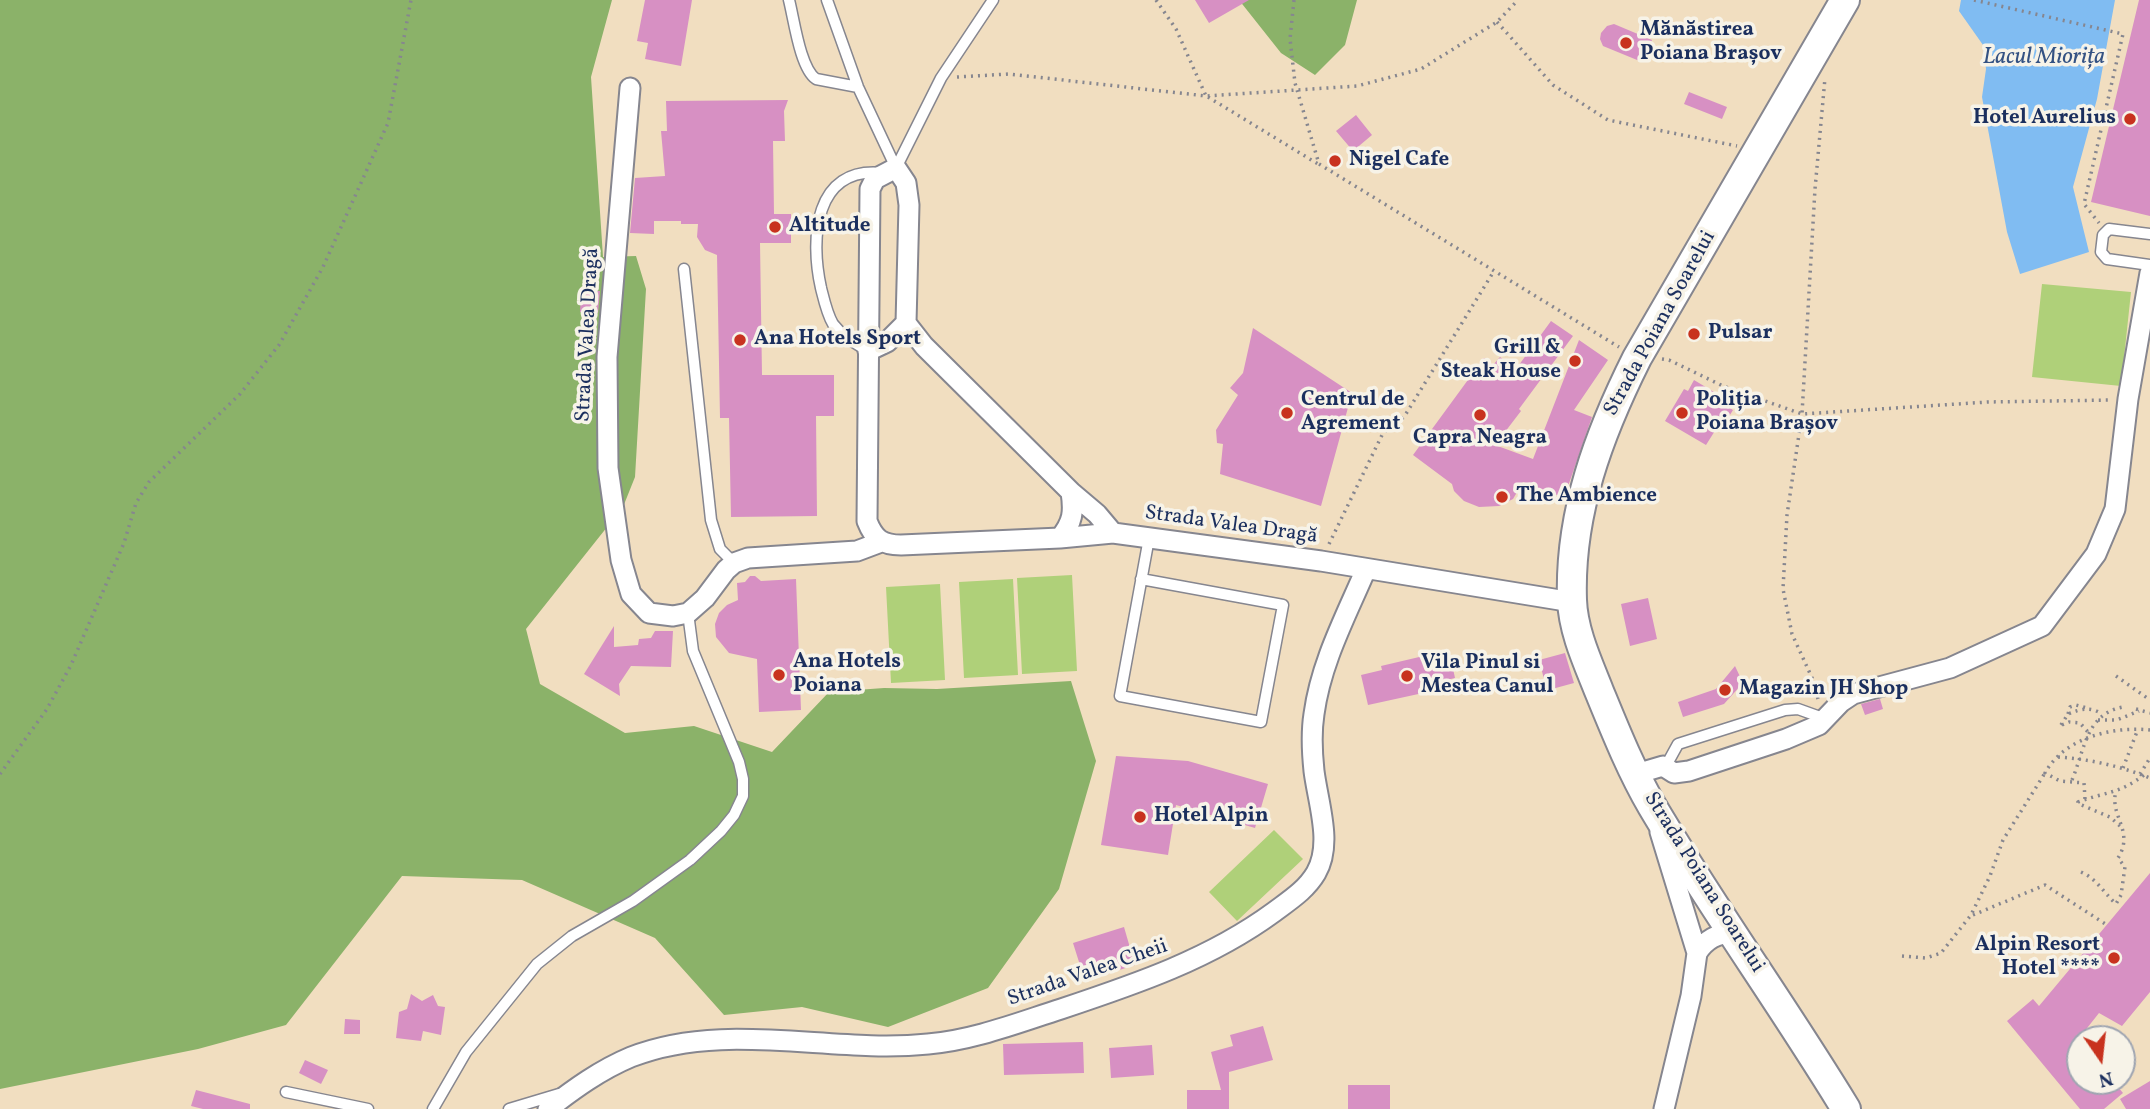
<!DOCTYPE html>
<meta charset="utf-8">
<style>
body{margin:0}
#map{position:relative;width:2150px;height:1109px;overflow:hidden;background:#f1dec0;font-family:Vollkorn,serif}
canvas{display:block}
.north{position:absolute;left:2066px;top:1025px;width:70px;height:70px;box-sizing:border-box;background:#f7f3e8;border:2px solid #9fa5b1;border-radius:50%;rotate:166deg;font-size:19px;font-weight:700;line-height:28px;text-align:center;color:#1b2f5e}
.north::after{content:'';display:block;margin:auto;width:24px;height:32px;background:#c8321e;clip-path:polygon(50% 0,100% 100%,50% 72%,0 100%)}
</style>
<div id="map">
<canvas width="2150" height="1109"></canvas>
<div class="north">N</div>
</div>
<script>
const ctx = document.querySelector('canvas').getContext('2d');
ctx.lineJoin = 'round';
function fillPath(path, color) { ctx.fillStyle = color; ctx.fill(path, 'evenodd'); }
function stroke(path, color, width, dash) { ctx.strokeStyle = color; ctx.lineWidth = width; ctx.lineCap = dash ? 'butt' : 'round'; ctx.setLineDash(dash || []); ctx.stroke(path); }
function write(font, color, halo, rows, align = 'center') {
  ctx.font = font + ' Vollkorn,serif'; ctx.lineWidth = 7; ctx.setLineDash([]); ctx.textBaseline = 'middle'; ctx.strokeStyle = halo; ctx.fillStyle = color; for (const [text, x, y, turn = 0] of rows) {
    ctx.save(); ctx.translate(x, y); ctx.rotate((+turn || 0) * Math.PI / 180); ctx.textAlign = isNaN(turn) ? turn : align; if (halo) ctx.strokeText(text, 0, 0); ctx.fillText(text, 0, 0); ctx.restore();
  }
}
const green = new Path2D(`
 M2042,284l89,8 -10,94 -89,-9z
 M1072,575l5,96 -55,3 -5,-96z
 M1013,579l5,96 -54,3 -5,-96z
 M940,584l5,96 -54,3 -5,-96z
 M1274,830l29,29 -66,62 -28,-29z`);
const forest = new Path2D(`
 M0,0h612l-21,77 12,180 33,-1 10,33 -11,188 -12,30 -97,122 14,55 85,49 69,-7 78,26 57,-60 55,-4 53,1 134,-8 25,80 -37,128 -71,99 -100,39 -86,-20 -78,8 -69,-77 -133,-58 -120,-4 -116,149 -88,24 -198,40z
 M1239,0h118l-12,45 -30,30 -34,-22z`);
const water = new Path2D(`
 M1961,0h154l-18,99 -24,88 16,65 -69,22 -13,-42 -25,-135 4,-28 -3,-24 -24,-34z`);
const building = new Path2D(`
 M645,0h47l-11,66 -36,-7 3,-16 -11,-2z
 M1195,0h54l-40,23z
 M2139,0h11v216l-59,-14z
 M1614,24l38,16 -10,22 -39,-16 -3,-7 1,-6 6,-7z
 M1689,92l38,15 -5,12 -38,-15z
 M788,100l-4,11 1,30h-12l1,73h17v29h-31l2,132h72v41h-18l1,100 -86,1 -2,-99h-9l-3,-163 -12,-5 -8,-13 1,-13h-17v-3h-27v13l-24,-1 5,-55 30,-2 -4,-45h6l-1,-30z
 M1356,115l16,20 -19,16 -17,-20z
 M581,291h19l-2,22 -18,-1z
 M1551,321l22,15 -54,73 2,2 -26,34 38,14 46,-119 29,20 -34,50 18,7 -28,81 -41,-16 -10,17 -14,7 -20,1 -15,-6 -10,-10 -2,-7 -39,-29 71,-97 9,7 7,-8 16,12z
 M1253,328l99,65 -31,113 -101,-32 3,-30 -6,-1 -1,-13 22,-35 -8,-7 13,-15z
 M1694,380l20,12 -3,5 22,13 -11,18 -4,-2 -12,19 -41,-24 19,-32 4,2z
 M750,576h5l6,5 35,-2 5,131 -42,2 -2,-53 -28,-6 -13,-16 -1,-13 4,-11 8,-8 11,-5 -1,-17 8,-1z
 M1648,598l9,41 -27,7 -9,-42z
 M614,626v21l24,-2 1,-6 12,-1 4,-7h18l-2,36 -40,-1 -12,18 1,12 -36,-22z
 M1449,650l6,28 -34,8 2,7 -55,12 -7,-30 21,-5 -1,-4z
 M1565,653l9,30 -22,6 -4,-11 -4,1 -5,-19z
 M1735,666l8,17 -19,21 -41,13 -5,-15 38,-13z
 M1880,699l3,10 -18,6 -4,-11z
 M1116,756l72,5 80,23 -13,44 -79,-23 -8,50 -67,-10z
 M2150,873v119l-28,34 -23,-13 -19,24v44h33l10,12 -19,16h-24l-73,-88 26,-22 6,7z
 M1124,927l11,38 -50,16 -12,-38z
 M411,994l11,7 11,-6 5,11 7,1 -4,28 -18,-4 -2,10 -25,-3 3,-26 8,-3z
 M345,1019l15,1v14h-16z
 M1263,1026l10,34 -44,12v37h-42v-19h34l-10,-38 22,-6 -3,-11z
 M1083,1042l1,31 -80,2 -1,-31z
 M1152,1045l2,30 -43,3 -2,-30z
 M305,1060l23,10 -7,14 -22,-11z
 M2150,1081v28h-24l-6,-10z
 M1348,1085h42v24h-42z
 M196,1090l54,14v5h-47l-12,-3z`);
const path = new Path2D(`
 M1156,0l20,29 30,67
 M1294,0l-4,39 5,44 24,81 300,183
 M1974,0l149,34 -39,170 15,19
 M1497,22l56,63 55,35 129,26
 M957,77l52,-3 197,22 151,-10 64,-17 76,-47 21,-22
 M1208,97l110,67
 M1662,359l7,1 54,26 79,28 186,-12 124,-2
 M1329,544l54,-111 21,-16 90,-146
 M2116,676l34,24
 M1818,699l-5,-19 -21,-46 -9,-45 4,-74 15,-101 13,-225 10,-111
 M2136,709l14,4
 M2068,714l2,-7 6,-2 11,3
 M2098,720h19l22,-9
 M2061,725l7,-11c13,-5 22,-8 34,0
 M2062,725l7,-3 11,1 8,9
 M2058,757c31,2 62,9 92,21
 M2123,768l15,-39
 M0,774l47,-65 24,-44 53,-122 12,-40 13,-21 91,-88 39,-49 44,-78 65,-144 23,-123
 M2140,774l10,-16
 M2072,780c13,-31 14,-66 51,-73
 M2085,799l-1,-16 -24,-2 -15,-8c19,-35 67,-47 105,-43
 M2120,826l-10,-9 -31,-13 -1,-2c27,-10 41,-8 66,-27
 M2081,872c16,7 22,20 35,32l5,-9 4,-28 -7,-9c17,-27 -9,-42 -2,-67
 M1973,915l72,-30 62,40
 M1902,956l24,2 15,-5 30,-38 19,-39 13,-36 42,-67`);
const lane = new Path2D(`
 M789,0c5,19 11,68 27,79l42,8
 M827,0l31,87 38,81
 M896,168l45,-90 52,-78
 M2150,234l-41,-5 -6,6 -2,17 6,7 43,6
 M684,269l27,251 9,29 14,14
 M868,351c-13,-8 -26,-15 -35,-27 -6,-10 -9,-24 -12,-36 -11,-49 -7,-122 61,-115
 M1141,579l142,26 -22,117 -141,-26 29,-158
 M1667,764l11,-20 107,-34 13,-1 25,9
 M286,1092l82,17
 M433,1109l33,-57 71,-88 35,-28 61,-35 57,-41 31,-29 13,-16 9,-19v-17l-4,-17 -46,-111 -5,-38
 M509,1109l50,-15`);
const street = new Path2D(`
 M630,88l-23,269 1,111 13,92 10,34 18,19 24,3 15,-3 17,-15 21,-28 8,-7 14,-5 109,-7 24,-9
 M906,323l3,-118 -3,-22 -10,-15 -21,11 -5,10 -3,332c7,18 15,24 34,24l159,-7 53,-5 208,28 251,41
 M906,323l18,23 147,146 26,22 16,19
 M868,351l19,-9 19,-19
 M1060,538c13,-16 14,-26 11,-46
 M1636,774l27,-8 11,7 15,-2 97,-32 33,-14 22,-23 12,-8 97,-26 92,-42 54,-72 19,-45 13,-110 22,-126
 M1660,832l37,121 -6,43 -27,113
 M1697,953c9,-14 20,-19 36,-21
 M548,1109c26,-20 52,-39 83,-52 94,-37 199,-3 297,-13 46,-4 89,-21 133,-35 75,-25 149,-50 213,-97 16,-12 32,-22 42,-39 17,-29 2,-70 -2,-102 -2,-19 -3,-38 0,-57 7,-52 32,-98 52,-145`);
const secondary = new Path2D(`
 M1845,0l-208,358c-38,76 -68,155 -65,242 1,31 16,63 27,91 16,39 32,79 53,115 61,103 132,201 194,303`);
const markers = [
 [1626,43,7,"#c8321e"],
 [2130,119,7,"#c8321e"],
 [1335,161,7,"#c8321e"],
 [775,227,7,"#c8321e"],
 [1694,334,7,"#c8321e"],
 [740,340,7,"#c8321e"],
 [1575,361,7,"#c8321e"],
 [1287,413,7,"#c8321e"],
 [1682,413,7,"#c8321e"],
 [1480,415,7,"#c8321e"],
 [1502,497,7,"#c8321e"],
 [779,675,7,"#c8321e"],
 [1407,676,7,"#c8321e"],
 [1725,690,7,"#c8321e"],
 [1140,817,7,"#c8321e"],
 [2114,958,7,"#c8321e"]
];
const poiNames = [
 ["Mănăstirea",1640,31],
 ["Poiana Brașov",1640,55],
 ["Hotel Aurelius",2116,119,"right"],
 ["Nigel Cafe",1349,161],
 ["Altitude",789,227],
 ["Pulsar",1708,334],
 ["Ana Hotels Sport",754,340],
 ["Grill &",1561,349,"right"],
 ["Steak House",1561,373,"right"],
 ["Centrul de",1301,401],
 ["Agrement",1301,425],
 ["Poliția",1696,401],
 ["Poiana Brașov",1696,425],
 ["Capra Neagra",1480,439,"center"],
 ["The Ambience",1516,497],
 ["Ana Hotels",793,663],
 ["Poiana",793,687],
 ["Vila Pinul si",1421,664],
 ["Mestea Canul",1421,688],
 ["Magazin JH Shop",1739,690],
 ["Hotel Alpin",1154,817],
 ["Alpin Resort",2100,946,"right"],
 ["Hotel ****",2100,970,"right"]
];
const streetNames = [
 ["Strada Poiana Soarelui",1661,324,-61],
 ["Strada Valea Dragă",589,335,-87],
 ["Strada Valea Dragă",1231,526,8],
 ["Strada Poiana Soarelui",1703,883,58],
 ["Strada Valea Cheii",1088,974,-19]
];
const waterNames = [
 ["Lacul Miorița",2044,59]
];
fillPath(green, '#afd079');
fillPath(forest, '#8bb269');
fillPath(water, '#80bcf2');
fillPath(building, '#d790c3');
stroke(lane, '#86868f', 13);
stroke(street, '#86868f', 23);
stroke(secondary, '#86868f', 32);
stroke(path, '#86868f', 3.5, [2, 5]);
stroke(lane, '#fff', 10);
stroke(street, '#fff', 19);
stroke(secondary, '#fff', 28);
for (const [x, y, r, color] of markers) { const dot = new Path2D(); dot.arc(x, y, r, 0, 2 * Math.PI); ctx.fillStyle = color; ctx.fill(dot); stroke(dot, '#f7f3e8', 2.5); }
write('bold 21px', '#1b2f5e', '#f7f3e8', poiNames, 'left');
write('21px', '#1b2f5e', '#f7f3e8', streetNames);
write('italic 23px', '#345283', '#f7f3e8', waterNames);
</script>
